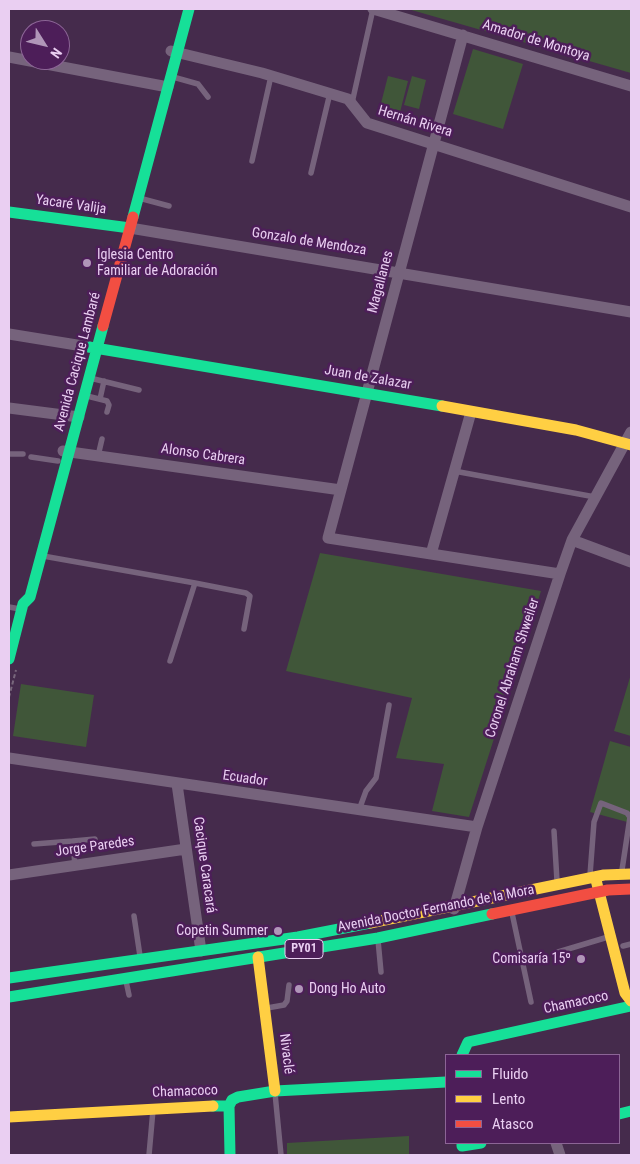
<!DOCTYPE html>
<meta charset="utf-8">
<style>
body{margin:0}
#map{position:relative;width:640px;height:1164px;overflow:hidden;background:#452b4c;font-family:"Roboto Condensed",sans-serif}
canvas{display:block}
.frame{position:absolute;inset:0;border:10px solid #eacff2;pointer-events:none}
.legend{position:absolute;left:445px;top:1054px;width:175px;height:90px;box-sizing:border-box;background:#4d1e59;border:1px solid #8c6596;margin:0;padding:6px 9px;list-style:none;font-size:15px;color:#eacff2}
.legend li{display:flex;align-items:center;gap:10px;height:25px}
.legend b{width:25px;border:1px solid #8c6596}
.north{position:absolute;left:20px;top:20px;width:50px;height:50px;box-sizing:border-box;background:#4d1e59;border:1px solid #8c6596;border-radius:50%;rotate:126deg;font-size:14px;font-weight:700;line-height:20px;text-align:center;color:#eacff2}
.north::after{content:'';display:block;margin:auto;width:18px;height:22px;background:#b096b8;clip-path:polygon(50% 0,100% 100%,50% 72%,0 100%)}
</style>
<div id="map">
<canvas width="640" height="1164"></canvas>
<div class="frame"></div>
<ul class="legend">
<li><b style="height:6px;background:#16e098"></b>Fluido</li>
<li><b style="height:6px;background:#ffcf43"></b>Lento</li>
<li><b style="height:6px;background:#f24e42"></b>Atasco</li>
</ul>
<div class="north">N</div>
</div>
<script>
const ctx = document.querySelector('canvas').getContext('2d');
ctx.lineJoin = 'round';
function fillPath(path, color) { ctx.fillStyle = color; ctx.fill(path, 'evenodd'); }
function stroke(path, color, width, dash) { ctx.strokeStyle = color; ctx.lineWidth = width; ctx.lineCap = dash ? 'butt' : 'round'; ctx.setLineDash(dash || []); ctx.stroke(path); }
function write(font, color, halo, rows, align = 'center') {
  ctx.font = font + ' "Roboto Condensed",sans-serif'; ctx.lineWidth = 5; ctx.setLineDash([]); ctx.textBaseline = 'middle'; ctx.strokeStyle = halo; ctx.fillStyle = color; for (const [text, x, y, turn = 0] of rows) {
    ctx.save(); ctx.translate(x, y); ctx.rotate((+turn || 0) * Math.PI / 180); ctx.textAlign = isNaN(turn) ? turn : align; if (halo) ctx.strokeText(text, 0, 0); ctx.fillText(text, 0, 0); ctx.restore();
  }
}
const green = new Path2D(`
 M408,9h223v64z
 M473,49l50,15 -20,65 -50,-15z
 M388,76l20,5 -9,35 -20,-5z
 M412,76l14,4 -7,29 -15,-4z
 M320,553l221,38 -72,226 -37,-6 12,-47 -48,-6 16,-60 -126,-27z
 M631,674v62l-17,-5z
 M21,684l73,11 -8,52 -73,-11z
 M610,741l21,6v76l-41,-11z
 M409,1136v19h-122v-12z`);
const path = new Path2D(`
 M9,598v-1
 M9,697l7,-27`);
const lane = new Path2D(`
 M173,77l25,7 10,13
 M352,103l21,-94
 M252,161l19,-85
 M311,173l19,-80
 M139,198l30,8
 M90,378l49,12
 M87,396l20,5 2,4 -2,7
 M100,399l4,-18
 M9,454h14
 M98,456l4,-17
 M31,457l27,4
 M454,471l141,26
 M43,556l152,27 -25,78
 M195,583l51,10 4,3 -6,33
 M9,607l11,2
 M359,810l7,-19 10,-13 13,-73
 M554,831l3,50
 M73,841l22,-2
 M34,844l39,-3 2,25
 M590,875l4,-53 7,-19 26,10 3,4 -8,53
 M512,913l19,89
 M134,916l6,40
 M378,940l3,32
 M623,946l8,-2
 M558,952l50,-15
 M126,981l3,14
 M267,1008l17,-3 3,-4 2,-16
 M275,1093l6,62
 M149,1155l4,-45`);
const street = new Path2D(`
 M373,9l258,77
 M463,35l-135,503 232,36
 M171,51l91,22 86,26 19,24 264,84
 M9,57l159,30
 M130,228l501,84
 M9,334l80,13
 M9,408l70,9
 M63,451l278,39
 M572,540l59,22
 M431,554l40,-142
 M9,758l468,69
 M177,784l24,167
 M9,875l177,-26
 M454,909l23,-82 83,-253 12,-34 59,-108
 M556,1143l4,12`);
const fast = new Path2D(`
 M9,212l121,16
 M133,217l56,-208
 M89,347l353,59
 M9,659l14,-55 7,-7 73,-271
 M9,978l289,-41 72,-14
 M9,997l369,-59 114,-24
 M462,1055l6,-13 163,-36
 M213,1106h16l3,-6 6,-3 37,-6 171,-9
 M229,1106l1,49
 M619,1114l12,-3
 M462,1143v3l19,-3`);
const slow = new Path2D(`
 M442,406l134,24 55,15
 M596,880l29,113 6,8
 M370,923l234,-48 27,-1
 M258,957l17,134
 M9,1117l204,-11`);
const jam = new Path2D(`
 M103,326l30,-109
 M492,914l116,-24 23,-1`);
const markers = [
 [87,263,5,"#b096b8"],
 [278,931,5,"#b096b8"],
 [581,959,5,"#b096b8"],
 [299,989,5,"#b096b8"]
];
const shields = [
 [304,949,38]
];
const shieldNames = [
 ["PY01",304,949]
];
const streetNames = [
 ["Amador de Montoya",536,41,17],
 ["Hernán Rivera",415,122,17],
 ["Yacaré Valija",71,205,8],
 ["Gonzalo de Mendoza",309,242,9],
 ["Magallanes",381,282,-75],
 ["Avenida Cacique Lambaré",78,362,-75],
 ["Juan de Zalazar",368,378,10],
 ["Alonso Cabrera",203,455,8],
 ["Coronel Abraham Shweiler",513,668,-72],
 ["Ecuador",245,779,8],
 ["Jorge Paredes",95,847,-8],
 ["Cacique Caracará",204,865,82],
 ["Avenida Doctor Fernando de la Mora",436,909,-11],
 ["Chamacoco",576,1003,-12],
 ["Nivaclé",286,1054,83],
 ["Chamacoco",185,1092,-2]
];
const poiNames = [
 ["Iglesia Centro",97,255],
 ["Familiar de Adoración",97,271],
 ["Copetin Summer",268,931,"right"],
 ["Comisaría 15º",571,959,"right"],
 ["Dong Ho Auto",309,989]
];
fillPath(green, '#405639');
stroke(path, '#78677c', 2, [4, 2.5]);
stroke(lane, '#76637c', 5.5);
stroke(street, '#76637c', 11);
stroke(fast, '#16e098', 11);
stroke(slow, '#ffcf43', 11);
stroke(jam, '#f24e42', 11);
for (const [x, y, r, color] of markers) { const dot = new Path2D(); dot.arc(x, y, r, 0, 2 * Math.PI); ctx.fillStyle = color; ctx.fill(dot); stroke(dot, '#4d1e59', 2); }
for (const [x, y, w] of shields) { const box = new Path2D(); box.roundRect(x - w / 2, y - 9.5, w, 19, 4); ctx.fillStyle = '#4d1e59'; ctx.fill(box); stroke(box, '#eacff2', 1); }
write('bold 12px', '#eacff2', null, shieldNames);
write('14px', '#eacff2', '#4d1e59', streetNames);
write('14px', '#eacff2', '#4d1e59', poiNames, 'left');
</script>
